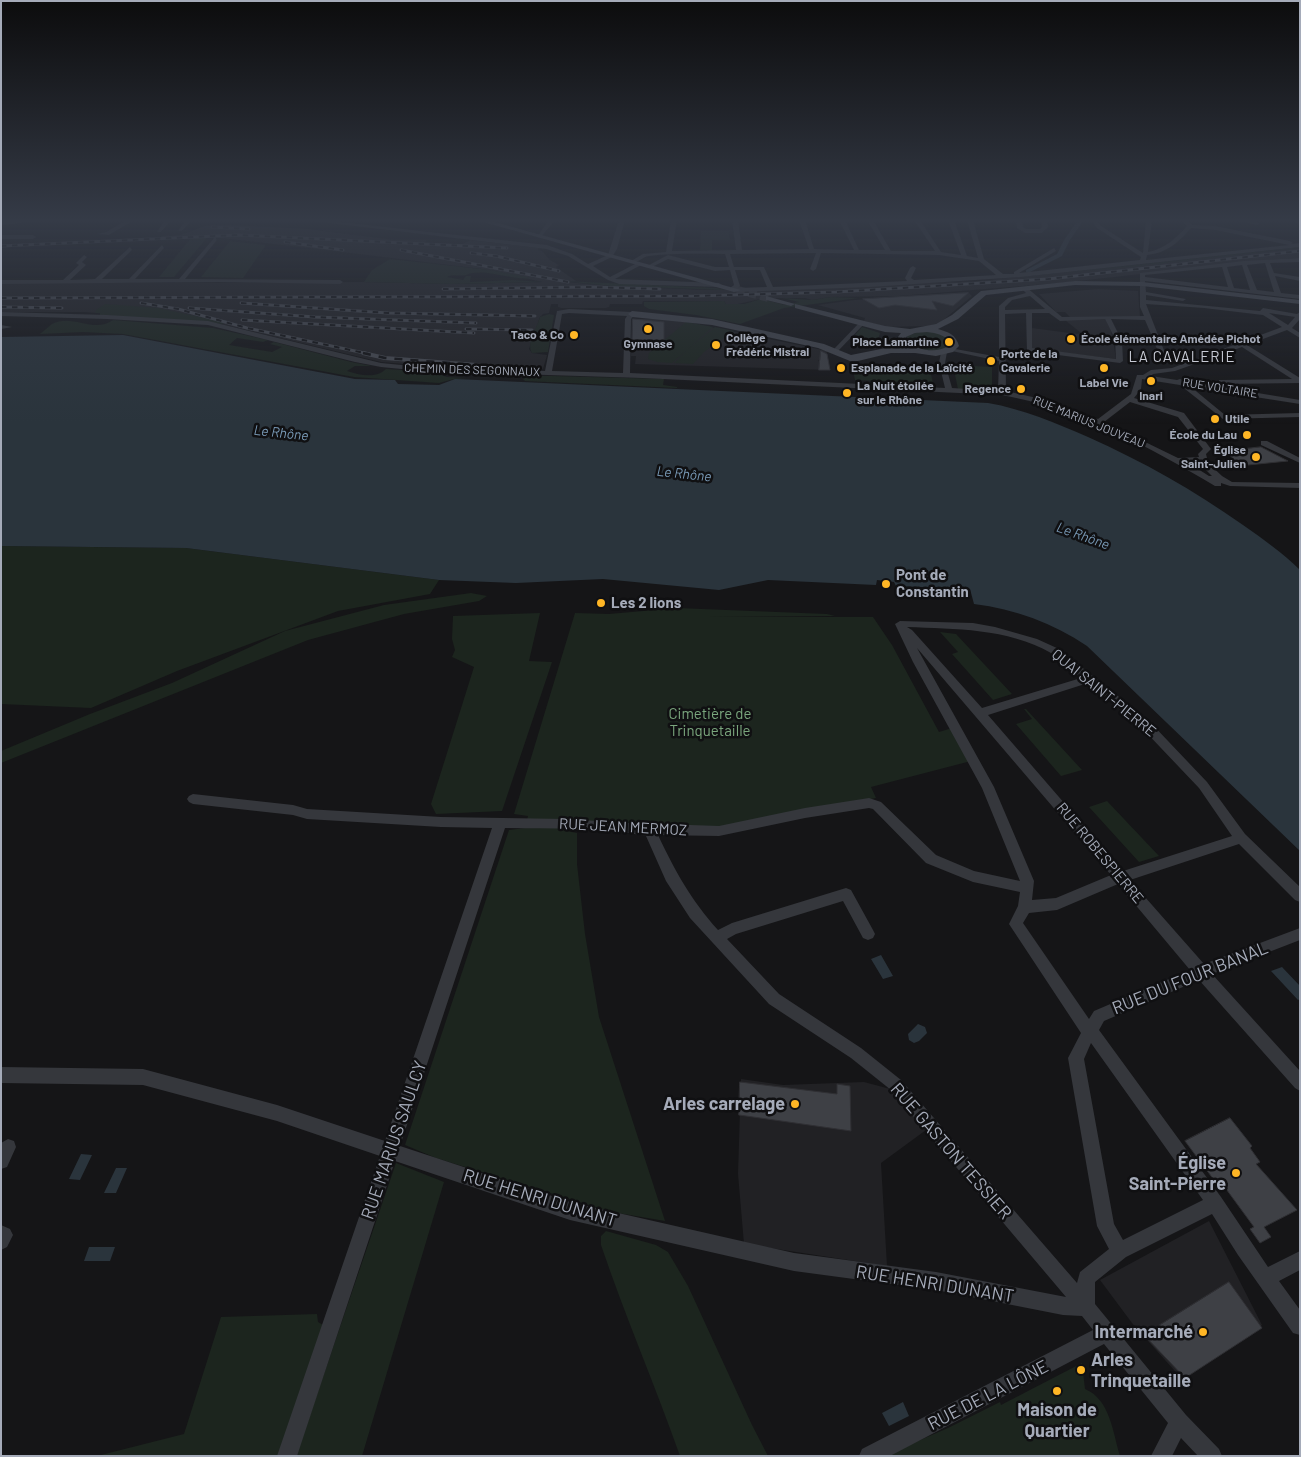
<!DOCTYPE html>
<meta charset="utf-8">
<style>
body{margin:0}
#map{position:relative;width:1301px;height:1457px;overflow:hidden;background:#151517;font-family:Barlow,sans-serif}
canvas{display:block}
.frame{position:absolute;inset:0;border:2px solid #a5abb9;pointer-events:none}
</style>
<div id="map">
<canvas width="1301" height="1457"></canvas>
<div class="frame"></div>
</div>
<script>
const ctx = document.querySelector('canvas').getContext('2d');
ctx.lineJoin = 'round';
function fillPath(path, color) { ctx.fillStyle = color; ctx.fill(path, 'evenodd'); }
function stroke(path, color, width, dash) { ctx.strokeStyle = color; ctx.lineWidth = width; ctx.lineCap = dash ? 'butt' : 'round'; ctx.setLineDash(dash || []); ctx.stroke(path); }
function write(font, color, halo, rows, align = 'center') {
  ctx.font = font + ' Barlow,sans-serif'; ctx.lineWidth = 5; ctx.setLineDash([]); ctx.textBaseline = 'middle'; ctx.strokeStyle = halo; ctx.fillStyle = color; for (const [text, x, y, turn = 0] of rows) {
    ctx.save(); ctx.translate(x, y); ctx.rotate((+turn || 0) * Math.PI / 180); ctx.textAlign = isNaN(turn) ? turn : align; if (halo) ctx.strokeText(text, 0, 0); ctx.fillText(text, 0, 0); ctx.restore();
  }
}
const built = new Path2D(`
 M228,225l80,4 87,11h32l-2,3 37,1 8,-4 69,8 -1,2 4,1 8,9 9,5 -3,2 20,14 -9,1 43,4 98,4 271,-9 321,-33v10l-33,2 -207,23 -161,13 -68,1 -19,3 -7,-2h-45l1,1 -23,5h-12l-2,-3h-81l-1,3h-32l-1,3 -3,1h-45l-3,-1v-3h-7l-2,9 -6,1 -3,3 -11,32 3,4 15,2 -4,14 -101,-2 -61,-5 -168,-40 -129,-10h-83v-29l361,-1 90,2 90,-2 -52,-12 -181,-22 -98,-11 -51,2 2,-3 18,-1 25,-9z
 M1098,289l40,2 2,26h-70l-5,-5h-9l-17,-18z
 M968,292l4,4 -31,26 -11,4 -44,1 -22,-6 1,-3 -47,-13 36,-5z
 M1101,318l4,1 6,12 1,6h-5l6,3 3,19 -84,-10v-21l45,6 4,-1 -16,-13z
 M633,319h31l22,3 142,29 -10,10 11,2 1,7 -195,-6 1,-8h-5z
 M741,1079l42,6 81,-3 30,8 32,40 -45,33 6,103 -143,-22 -6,-70z
 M1209,1221l53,104 -80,54 -50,-56 -32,-43z`);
const green = new Path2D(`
 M701,231h28l1,9h-18v11l-12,-1z
 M191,238h16l-33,39h-15z
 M230,241l36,4 -23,33 -42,-1z
 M1300,247v1l-162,18 -75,7z
 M390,259l100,11 42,8c-22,3 -46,-11 -66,-3 -7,2 -13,-2 -19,2l16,3 3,-4h5l-1,6 43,-2 30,2 -91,2 -88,-2 8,-12z
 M564,281l153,7 8,2 -115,-4z
 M831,297l28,1 -75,10 -44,16 -44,-9 -47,-6 -5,-3v-4l80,-1 2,3h18l17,-5 24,6 14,-3 -17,-4 30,2z
 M105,304l53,4 65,14v2l-123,-9v-2h-5l1,-3z
 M549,314l5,1 -6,37 -16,1c-6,-10 5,-25 8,-36z
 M113,320l100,8 55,12 -5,2 -26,-4 -8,7 43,7 10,-5 -12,-3 4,-2 77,20 21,4h-17l-8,5c12,4 29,8 39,-2l47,3 14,5 20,1 -13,1 -15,4 -85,-6 -231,-43 -40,-2 -43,2c4,-3 8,-7 12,-10 20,-11 42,10 61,-4z
 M686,322l27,5 -25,22 27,-22 19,4 -30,21 -11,12 -19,-1 12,-12 -14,12 -15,-1 -9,-3 1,-6z
 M862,327l18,6 -2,7 -11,1 -12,-6z
 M921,331l14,1 12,4 4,10c-13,9 -30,4 -43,-3l-1,-7z
 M852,365l77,1 4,17 -78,-3z
 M953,365l39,2v20h-8v3l-26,-1z
 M526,376l9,2 2,-2h15l112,3 -1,6 14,2v1l-152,-7 -2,-2z
 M1,546l185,2 253,32 -9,14 -92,17 -161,60 -86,37 -90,-4z
 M471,593l16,3 -8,5 -75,13 -96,26 -307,123v-12l89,-37 82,-31 113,-52 99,-26z
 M677,608l150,6 8,2 -125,1h163l19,28 47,87 13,-4 19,33 -100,26 5,11 -158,31 -150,-9v-3l-7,1v12l16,3v31l8,70 14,83 66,204 -53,-9 -176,-54 -31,-13 104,-315 16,-2 3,-12 -14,-2 61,-201 34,1z
 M540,613l-11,48 23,1 -50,149 -66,3 -5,-10 43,-137 -22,-10 3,-7 -3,-11 1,-23z
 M940,632l16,2 56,60 -19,6 -41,-46 6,-2z
 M1024,709h2l56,61 -21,6 -45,-52 16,-5z
 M1107,801l52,55 -20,6 -50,-55z
 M396,1163l48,19 -82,274h-66z
 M606,1231l50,14 12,7 20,34 64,139 16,31h-88c-25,-71 -55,-140 -79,-211v-9z
 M317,1314l1,8 5,3 -45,131h-181l87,-22 37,-117z
 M1082,1363l3,26c25,10 28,44 35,67h-237l65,-28 52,-26 1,3z`);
const water = new Path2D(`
 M123,335l232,44 40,1 3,4 41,1 16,-6 533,24c35,6 68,20 100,34 56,25 105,53 155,88 20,14 40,28 57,45v281l-213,-205c-34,-23 -72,-37 -113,-42l-4,-15 -74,-3 -2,-4 -17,-2 -1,5 -108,-5 -49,10 -116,-11 -87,4 -77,-3 -253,-32 -185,-2v-209z
 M881,955l12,21 -10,3 -12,-20z
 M1282,967l18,19v13l-2,1 -27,-29z
 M918,1024l7,3 2,6 -8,8 -5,2 -5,-3 -1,-6z
 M81,1154l11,1 -12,25 -11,-1z
 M116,1168h11l-11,25h-12z
 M89,1247h26l-5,14h-26z
 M903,1402l6,14 -20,10 -7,-13z`);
const canal = new Path2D(`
 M1078,220h6l-14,20 -8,16 -32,16h-4v-2l31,-16 7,-14z`);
const building = new Path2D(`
 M968,293l-15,13 -21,-5 5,9 -42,-5 -16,3 -16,-9z
 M633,319l31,3v18h-15v9h-17z
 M821,351l6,3 3,16h-11z
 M1261,447l27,14 -40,4 -15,-5 -6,-9z
 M740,1082l97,12v-10l13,2 1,45 -112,-16z
 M1230,1118l22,28 -2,2 10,14 -4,2 41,46 -33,17 7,10 -11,6 -10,-14 4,-2 -33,-45 -4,2 -32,-43z
 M1229,1282l33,46 -77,50 -41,-43z`);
const secondaryTunnel = new Path2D(`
 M737,290l32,8`);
const street = new Path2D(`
 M23,220h27l-49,5v-4z
 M127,220h7l-25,15 -12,-1 9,-2z
 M165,220h6l-10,12h-4z
 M186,220h6l-10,11h-4z
 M305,220h17l225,25 25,9 16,10 20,-9 11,-35h6l-8,29 -5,8 -19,9 17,11 29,-15 2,3 -26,14 104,4 3,2 -3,2 -100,-3 -11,-4 -40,-24 -22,-7z
 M549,220h6l-14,17h-4z
 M671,220h6l-5,31 64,-1 -4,-30h6l4,30 67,-1 -10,-29h6l9,29 40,1 -15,-30h6l14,30h26l-18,-30h6l18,31h44l-21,-31h6l21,32 20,3 -13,-35h6l13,36 11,2 -11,-38h6l11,39 19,15h11v-2l40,-24 2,3 -37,22 121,-13 1,-3 -44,-29 -6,-8h6l4,6 42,27 3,-33h6l-4,32c17,-3 28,-14 39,-26l-6,-6h6l5,5 23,1 75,15 3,2 -2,1 9,-1v4l-279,30 -152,10 -132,5 -8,-3 5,-4 -4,-15 -15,1 -47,-12 -16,8 -5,-1 21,-11 47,12h14l-4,-13c-25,0 -51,-1 -76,2 -7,1 -11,7 -18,7v-2l12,-7 23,-2zM1191,228l24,2 74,15 -143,15 1,-5c20,-2 32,-13 44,-27zM816,253l-6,16 3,2 3,-2 5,-16 118,2 40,6 17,14 -82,5 -3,-2 5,-10 -3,-2 -3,2 -5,10 2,3 -134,6 -9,-20h-30l-4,-13zM735,270h25l7,17 -29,1 2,-2z
 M1016,220h6l1,7 3,2h14l2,-2 -1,-7h6l1,7 -6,6h-17l-8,-5z
 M1236,220h12l12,3 -3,2z
 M1297,220l3,1v3l-6,-2z
 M1,235h32l3,2 -3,2h-32z
 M215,237l2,3 -32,39 155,1 3,2 -3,2 -120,-2 -219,2v-4h62l16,-15 -3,-2 8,-8 3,2 -5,5 4,3 -16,15 25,-1 35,-32 2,3 -30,29h27l33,-34 2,3 -29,31h44z
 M1300,258v4l-30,1 4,10 26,4v4l-25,-5 6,17 19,2v4l-155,-18 1,11 40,7 -3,2 -37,-6v5l114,11 3,-3 34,6 3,-2v7l-8,9 8,5v5l-13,-8 -40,15 53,33v5l-81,1v-4h3l70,-1 -50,-32 -67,24 -22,3 -2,2 26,4 3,-1 5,2 115,19v4l-109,-17 34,28 75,-2v4l-77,2 -43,-34 -38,-6 -1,10 -7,9 50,15 27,36 -5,5 1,4 -2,2 17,16 10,6 68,1v5l-70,-2 -9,-3v3h-6c-67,-40 -136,-77 -213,-91l-360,-17 -220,-7 -41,-4 -26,-5 -147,-37 -101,-6 -106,-3v-4l106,3 101,6 173,42 41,4 123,4 12,-60 12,-2 63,3 3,2 -4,5 -1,54 315,15 -6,-25 2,-11 3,-2 3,2 -2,11 7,25 46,3 1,-30 -52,-11 3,-2 49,9v-51l9,-8 18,-5 -4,-4v-2h4l36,30 82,-1 -4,-9v-34l104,-12zM1265,263l9,29 -17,-2 -10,-25zM1242,265l8,25 -16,-2 -7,-21zM1222,267l6,20 -83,-10v-2zM1030,296l15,13 -40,1v-3l7,-7zM1146,304l58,4 59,7 19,12 -110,41 -21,2 -8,5h-6l-6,19 -33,25 -48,-18 -44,-10 -1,-77 21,-1 1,38 93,12 3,-2 -1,-20 33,4 5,9 5,-1zM569,313l58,3 -2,3 -2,54 -71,-2 10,-57zM1032,313h17l11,8 45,-2 10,20 1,20 -84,-11zM1269,313l26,4 -7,8zM1111,319l34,1 9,21 -34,-4zM1130,402l48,15 25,32 -5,5 1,3 -21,1 -74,-36zM1187,462h11l14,14h-3z
 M860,322l5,1 -27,28h-4v-2z
 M1,325l11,2 -11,2z
 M1261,441h6l33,17v5l-39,-18z
 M900,621l73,2 22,4 42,12 22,10 90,72 58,61 38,52 55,53v15l-5,-2 -56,-56 -109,36 74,84 96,-36v12l-88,34 88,97v20l-5,-3 -96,-108 -95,41 -5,9 122,167 47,70 32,-16v19l-21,11 21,29v25l-7,-2 -55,-78 -26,-41 -86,43 -31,25v22l91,111 33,34 3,7h-24l-17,-18 -9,18h-21l17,-33 -64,-79 -214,112h-31l3,-7 231,-119 -11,-14 -19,-1 -127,-25 -142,-19 -224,-51 -175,-59 -98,295h-20l103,-300 -103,-35 -134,-36 -142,-2v-16l142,2 134,36 108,36 107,-313 -51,-1 -134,-8 -14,-4 -100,-11 -4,-2 -2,-3 2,-3 4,-2 100,11 14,4 134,8 125,2 63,4 21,4 11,-3 58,2 86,-18 64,-10 12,4 55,53 38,16 46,10 -38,-93 -69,-126 -18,-38zM907,627c48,2 100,1 144,26 10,7 20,17 30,25l-99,30 -70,-78zM917,648l194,227 -55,23 -24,2 2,-19 -40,-94zM1088,683l53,44 58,61 33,48 -109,35 -135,-156zM869,808l4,1 53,54 47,19 47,10 -2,14 -9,18 72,109 -13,25 29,168 12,23 -29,23 -3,11 -176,-203 -40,-32 -82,-54 -52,-55 9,-5 107,-33 20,37 5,2 5,-2 2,-4 -2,-4 -22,-40 -5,-2 -114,35 -14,7c-27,-30 -43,-59 -60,-95l61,1 86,-18zM505,828c46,1 95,-1 141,8l20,45 24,37 79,86 82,54 40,32 175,207 -130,-25 -142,-19 -224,-51 -170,-56zM1118,884l72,86 -96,41 -5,8 -66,-96 6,-10 28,-3zM1091,1043l112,157 -80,40 -9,-16 -30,-165z
 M8,1139l6,2 2,6 -9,20 -6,2v-26z
 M1,1225l9,4 3,6 -6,12 -6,3z`);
const secondary = new Path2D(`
 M476,220h11l254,70 -7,2z
 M1075,281l67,1 158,18v4l-158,-18 -67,-1 -89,10 -28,24 -20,10c11,3 18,6 21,17l-6,6 -17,4 -21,-3h-24l-33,8h-8l-32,-13 -106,-23 -80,-8 -4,-3 4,-3 80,8 112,25 27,11 40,-8h13l-5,-5 -1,-5 3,-4 -16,-1 -90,-24v-4l90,22 25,3 26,-5 16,-9 29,-24zM927,332c9,1 21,3 23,13 -13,9 -31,6 -43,-4l-1,-4 9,-4z
 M766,296l29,8 -4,2 -25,-6z`);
const railFar1 = new Path2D(`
 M212,227l37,2
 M285,242l58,8
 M1,246l237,-11 269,13
 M401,250l167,32
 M471,253l25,3 63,15
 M443,289l148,-2 69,2
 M1,298l693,-2 142,-4 212,-13 252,-28
 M141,303l37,6 69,19 122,26
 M241,303l147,10 147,3
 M1,307l61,1
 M189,308l126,9 161,6
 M242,320l232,13
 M466,329l66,1`);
const rail = new Path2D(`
 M363,353l22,5 92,7`);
const markers = [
 [648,329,5,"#ffb625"],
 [574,335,5,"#ffb625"],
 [1071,339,5,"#ffb625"],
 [949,342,5,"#ffb625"],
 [716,345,5,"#ffb625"],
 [991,361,5,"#ffb625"],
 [841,368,5,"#ffb625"],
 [1104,368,5,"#ffb625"],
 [1151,381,5,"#ffb625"],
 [1021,389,5,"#ffb625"],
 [847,393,5,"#ffb625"],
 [1215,419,5,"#ffb625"],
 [1247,435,5,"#ffb625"],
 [1256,457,5,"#ffb625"],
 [886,584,5,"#ffb625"],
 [601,603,5,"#ffb625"],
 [795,1104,5,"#ffb625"],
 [1236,1173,5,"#ffb625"],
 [1203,1332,5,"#ffb625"],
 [1081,1370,5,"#ffb625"],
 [1057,1391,5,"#ffb625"]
];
const farPoinames = [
 ["Taco & Co",564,335,"right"],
 ["Collège",726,338],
 ["Frédéric Mistral",726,352],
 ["École élémentaire Amédée Pichot",1081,339],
 ["Place Lamartine",939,342,"right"],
 ["Gymnase",648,344,"center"],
 ["Porte de la",1001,354],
 ["Cavalerie",1001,368],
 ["Esplanade de la Laïcité",851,368],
 ["Label Vie",1104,383,"center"],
 ["La Nuit étoilée",857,386],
 ["sur le Rhône",857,400],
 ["Regence",1011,389,"right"],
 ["Inari",1151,396,"center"],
 ["Utile",1225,419],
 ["École du Lau",1237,435,"right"],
 ["Église",1246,450,"right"],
 ["Saint-Julien",1246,464,"right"]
];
const farStreetnames = [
 ["CHEMIN DES SEGONNAUX",472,370,2],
 ["RUE VOLTAIRE",1220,388,9],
 ["RUE MARIUS JOUVEAU",1089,422,22]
];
const farWaternames = [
 ["Le Rhône",281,433,6],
 ["Le Rhône",684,474,6],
 ["Le Rhône",1083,536,20]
];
const farQuarternames = [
 ["LA CAVALERIE",1182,357]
];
const poiNames = [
 ["Pont de",896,575],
 ["Constantin",896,592],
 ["Les 2 lions",611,603]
];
const streetNames = [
 ["QUAI SAINT-PIERRE",1104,693,39],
 ["RUE JEAN MERMOZ",623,827,3],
 ["RUE ROBESPIERRE",1100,853,50]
];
const parkNames = [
 ["Cimetière de",710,714],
 ["Trinquetaille",710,731]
];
const nearStreetnames = [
 ["RUE DU FOUR BANAL",1190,978,-22],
 ["RUE MARIUS SAULCY",394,1140,-71],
 ["RUE GASTON TESSIER",951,1151,49],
 ["RUE HENRI DUNANT",540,1198,17],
 ["RUE HENRI DUNANT",935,1284,9],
 ["RUE DE LA LÔNE",988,1395,-27]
];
const nearPoinames = [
 ["Arles carrelage",785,1104],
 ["Église",1226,1163],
 ["Saint-Pierre",1226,1184],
 ["Intermarché",1193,1332],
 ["Arles",1091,1360,"left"],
 ["Trinquetaille",1091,1381,"left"],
 ["Maison de",1057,1410,"center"],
 ["Quartier",1057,1431,"center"]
];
fillPath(built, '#212124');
fillPath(green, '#1c251e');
fillPath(water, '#2a343c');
fillPath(canal, '#2a343c');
fillPath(building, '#3e4045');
stroke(building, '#2f2f33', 1);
stroke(secondaryTunnel, '#323337', 8, [8, 4]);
fillPath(street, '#35373c');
fillPath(secondary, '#43464d');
stroke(railFar1, '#484b52', 3);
stroke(rail, '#484b52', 4);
stroke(railFar1, '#101012', 2, [5.5]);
stroke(rail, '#101012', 2.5, [8]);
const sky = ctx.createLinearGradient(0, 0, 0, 424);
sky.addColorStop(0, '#0c0c0d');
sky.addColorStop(0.52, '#353b47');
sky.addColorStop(1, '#353b4700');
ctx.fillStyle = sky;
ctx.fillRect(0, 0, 1301, 424);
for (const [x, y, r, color] of markers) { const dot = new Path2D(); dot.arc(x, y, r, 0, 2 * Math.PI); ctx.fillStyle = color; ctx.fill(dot); stroke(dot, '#101012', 2); }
write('bold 12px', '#a5abb9', '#101012', farPoinames, 'left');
write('12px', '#a5abb9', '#101012', farStreetnames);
write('italic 14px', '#799ab7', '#101012', farWaternames);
ctx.letterSpacing = '1px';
write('15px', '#c7cad4', '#101012', farQuarternames);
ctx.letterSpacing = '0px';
write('bold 15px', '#a5abb9', '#101012', poiNames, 'left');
write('15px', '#a5abb9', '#101012', streetNames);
write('15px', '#7aa67d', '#101012', parkNames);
write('18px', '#a5abb9', '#101012', nearStreetnames);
write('bold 18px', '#a5abb9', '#101012', nearPoinames, 'right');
</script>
